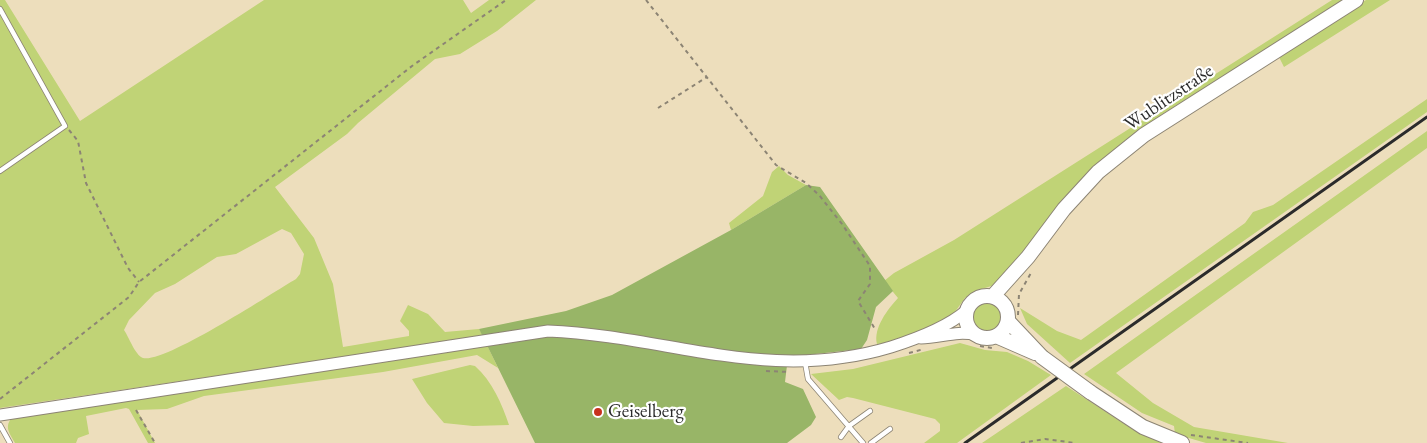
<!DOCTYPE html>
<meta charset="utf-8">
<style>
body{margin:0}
canvas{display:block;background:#eddebc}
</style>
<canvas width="1427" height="443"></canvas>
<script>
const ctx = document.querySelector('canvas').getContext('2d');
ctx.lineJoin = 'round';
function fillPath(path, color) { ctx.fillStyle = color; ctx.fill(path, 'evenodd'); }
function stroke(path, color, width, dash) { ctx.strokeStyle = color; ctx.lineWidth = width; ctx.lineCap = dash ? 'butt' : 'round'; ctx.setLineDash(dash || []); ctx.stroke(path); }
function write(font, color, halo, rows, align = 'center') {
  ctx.font = font + ' "EB Garamond",serif'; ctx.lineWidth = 4.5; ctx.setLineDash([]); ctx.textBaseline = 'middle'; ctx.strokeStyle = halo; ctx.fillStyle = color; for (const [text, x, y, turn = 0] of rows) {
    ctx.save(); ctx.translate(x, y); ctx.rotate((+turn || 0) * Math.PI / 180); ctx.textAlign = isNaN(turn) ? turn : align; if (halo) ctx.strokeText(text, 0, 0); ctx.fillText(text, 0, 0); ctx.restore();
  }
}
const green = new Path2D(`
 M0,0h5l75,121 184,-121h199l8,13 18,-13h47l-39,31 -37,23 -25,5 -77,64 -11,11 -72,53 39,51 19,46 10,63 66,-11v-5l-9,-10 8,-16 20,9 17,18 34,-3 4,7 -483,72zM282,229l9,4 13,21 -4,20 -4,5c-24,14 -132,85 -153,79 -8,-3 -14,-21 -19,-28l5,-10 26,-27 20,-9 42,-27 19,-3z
 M1332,0h14l-182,113 -58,43 -27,27 -81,101 -23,7 -10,7 -13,18 -33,15 -33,12 -9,1c-4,-16 11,-35 21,-46l-14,-17 10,-8 60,-33z
 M1366,0h24l-106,67 -6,-12z
 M1427,99v13l-357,251 -43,-39 -7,-16 37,23 24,9 164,-117 8,-11 20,-7z
 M1427,131v17l-311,225 37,30 41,24 94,16h-82l-31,-9 -1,-8 -32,-13 -58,-39z
 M779,166l9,9 18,10 -75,45 -2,-7 34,-27 9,-24z
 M971 317a16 16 0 1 1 32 0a16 16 0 1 1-32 0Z
 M960,343l25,7 22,2 21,9 23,14 -94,68h-33l16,-12v-7l-5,-5 -82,-21 -6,-1 -8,3 -28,-26 42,-5z
 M487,345l11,23 -21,-13 -94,17 -179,24 -37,13 -30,1 18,33h-7l-19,-34 -3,-1 -40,8 3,18 -11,4 -2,5h-61c-5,-9 -12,-17 -2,-26z
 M470,365l5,1c17,15 27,38 34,59l-36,1 -29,-3 -17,-20 -15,-24z
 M1066,386l66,43 31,14h-181z`);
const forest = new Path2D(`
 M806,185l14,2 73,104 -17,16 -9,33 -6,9 -73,8 -3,25 18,7 13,28 -5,8 -24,18h-252l-56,-114 87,-18 46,-16 119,-65z`);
const path = new Path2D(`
 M646,0l130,165 30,18 13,12 23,29 28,42v18l-12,17 17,28
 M658,108l49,-31
 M69,130l9,11 8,42 42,85 11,14
 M1018,315l1,-21 12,-21
 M980,346l12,2
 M909,353l15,-4
 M766,371l23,1
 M0,399l129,-102 10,-15 273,-216 94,-66
 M136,410l19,33
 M1191,435l57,8
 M1021,443l24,-4 30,4`);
const service = new Path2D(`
 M0,9l65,117 -65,45
 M805,362l3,17 55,64
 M0,425l10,18
 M841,437l8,-11 21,-15
 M871,443l19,-14`);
const tertiary = new Path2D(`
 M921,338c19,0 36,-8 55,-3
 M0,415l548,-84c121,5 220,53 343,16 25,-8 55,-19 75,-36`);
const secondary = new Path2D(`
 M966 317a21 21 0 1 1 42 0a21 21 0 1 1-42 0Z
 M993,296l35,-39 36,-48 34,-37 46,-37 212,-135
 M1008,321l34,36
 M996,336l39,17
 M1090,392l53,35 39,16`);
const rail = new Path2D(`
 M965,443l462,-326`);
const secondaryBridge = new Path2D(`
 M1042,357l48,35`);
const markers = [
 [598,412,5,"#c8321e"]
];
const streetNames = [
 ["Wublitzstraße",1169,98,-34]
];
const poiNames = [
 ["Geiselberg",608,412]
];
fillPath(green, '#c0d376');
fillPath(forest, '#98b567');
stroke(service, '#8c8474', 6);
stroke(tertiary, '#8c8474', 13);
stroke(secondary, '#8c8474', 16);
stroke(path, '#8c8474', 2, [4, 4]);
stroke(service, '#fff', 4.5);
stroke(tertiary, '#fff', 11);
stroke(secondary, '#fff', 14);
stroke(rail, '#2b2b2b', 3);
stroke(secondaryBridge, '#8c8474', 16, []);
stroke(secondaryBridge, '#fff', 14);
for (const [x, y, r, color] of markers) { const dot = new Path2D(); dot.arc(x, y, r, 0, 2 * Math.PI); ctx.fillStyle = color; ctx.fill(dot); stroke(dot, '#fff', 2); }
write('19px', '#2b2b2b', '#fff', streetNames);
write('19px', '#2b2b2b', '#fff', poiNames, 'left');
</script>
